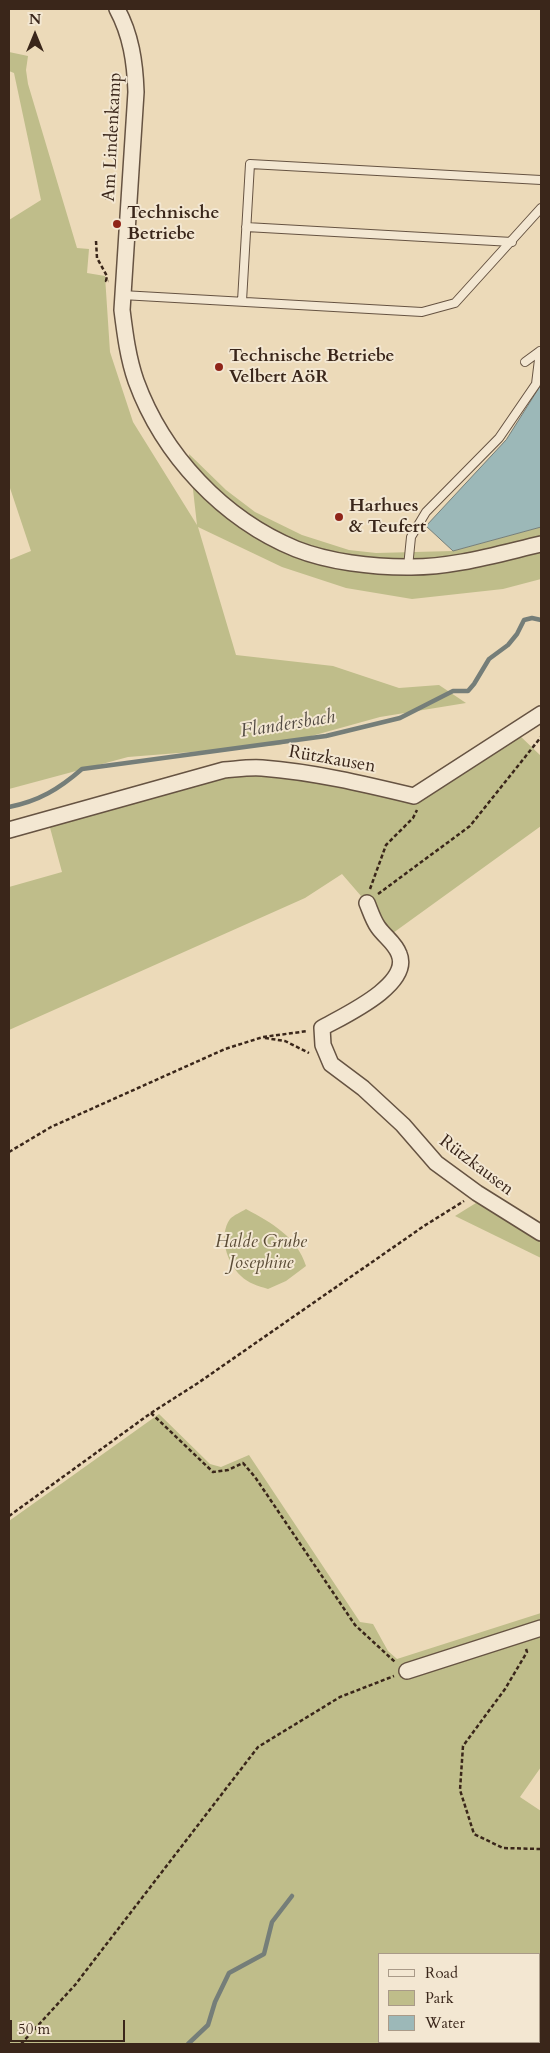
<!DOCTYPE html>
<meta charset="utf-8">
<style>
body{margin:0}
#map{position:relative;width:550px;height:2053px;overflow:hidden;background:#ecdab9;font-family:Cardo,serif}
canvas{display:block}
.frame{position:absolute;inset:0;border:10px solid #3a261a;pointer-events:none}
.legend{position:absolute;left:378px;top:1953px;width:162px;height:90px;box-sizing:border-box;background:#f3e7d2;border:1px solid #a99a88;margin:0;padding:6px 9px;list-style:none;font-size:15px;color:#3a261a}
.legend li{display:flex;align-items:center;gap:10px;height:25px}
.legend b{width:25px;border:1px solid #a99a88}
.north{position:absolute;left:10px;top:10px;width:50px;height:50px;-webkit-text-stroke:4px #f3e7d2;paint-order:stroke;rotate:0deg;font-size:14px;font-weight:700;line-height:20px;text-align:center;color:#3a261a}
.north::after{content:'';display:block;margin:auto;width:18px;height:22px;background:#3a261a;clip-path:polygon(50% 0,100% 100%,50% 72%,0 100%)}
.scale{position:absolute;left:10px;top:2020px;width:115px;height:22px;box-sizing:border-box;border:2px solid #3a261a;border-top:0;padding-left:6px;font-size:15px;line-height:18px;white-space:nowrap;color:#3a261a;-webkit-text-stroke:4px #f3e7d2;paint-order:stroke}
</style>
<div id="map">
<canvas width="550" height="2053"></canvas>
<div class="frame"></div>
<ul class="legend">
<li><b style="height:6px;background:#f3e7d2"></b>Road</li>
<li><b style="height:14px;background:#bfbd8a"></b>Park</li>
<li><b style="height:14px;background:#9cb8b8"></b>Water</li>
</ul>
<div class="north">N</div>
<div class="scale">50 m</div>
</div>
<script>
const ctx = document.querySelector('canvas').getContext('2d');
ctx.lineJoin = 'round';
function fillPath(path, color) { ctx.fillStyle = color; ctx.fill(path, 'evenodd'); }
function stroke(path, color, width, dash) { ctx.strokeStyle = color; ctx.lineWidth = width; ctx.lineCap = dash ? 'butt' : 'round'; ctx.setLineDash(dash || []); ctx.stroke(path); }
function write(font, color, halo, rows, align = 'center') {
  ctx.font = font + ' Cardo,serif'; ctx.lineWidth = 4; ctx.setLineDash([]); ctx.textBaseline = 'middle'; ctx.strokeStyle = halo; ctx.fillStyle = color; for (const [text, x, y, turn = 0] of rows) {
    ctx.save(); ctx.translate(x, y); ctx.rotate((+turn || 0) * Math.PI / 180); ctx.textAlign = isNaN(turn) ? turn : align; if (halo) ctx.strokeText(text, 0, 0); ctx.fillText(text, 0, 0); ctx.restore();
  }
}
const green = new Path2D(`
 M9,52l19,4 -2,14 2,14 49,164 12,1 -2,24 18,3 5,76 23,70 64,103 -8,-71 37,36 29,22 47,23 47,15 27,3 77,-2 88,-24v52l-38,10 -91,10 -66,-11 -64,-21 -84,-40 38,128 97,11 66,22 40,-3 27,18 -86,14 -101,28 -151,12 -119,32v-229l22,-9 -22,-66v-265l32,-20 -27,-127 -5,-2z
 M518,734l23,22v70l-148,107 -51,-59 -37,24 -296,132v-143l53,-15 -13,-48 186,-52 43,3 131,24z
 M484,1198l57,33v27l-86,-42z
 M246,1209c26,14 51,28 60,57l-20,15 -18,8c-10,-3 -20,-6 -27,-13 -14,-13 -23,-40 -11,-57 4,-4 11,-7 16,-10z
 M159,1414l51,50 11,3 28,-12 111,167 13,2 15,27 9,8 144,-46v154l-21,30 21,14v233h-532v-523zM379,1954h160v88h-160z`);
const water = new Path2D(`
 M541,385v142l-88,24 -27,-25 80,-86z`);
const stream = new Path2D(`
 M9,807c30,-6 50,-18 73,-38l244,-33 74,-18 53,-27h15l6,-7 15,-25 19,-14 9,-11 7,-14 8,-2 9,2
 M188,2044l20,-19 7,-23 14,-29 35,-19 8,-32 20,-26`);
const path = new Path2D(`
 M105,198l9,-1
 M96,241l1,17 10,18 -1,5h3
 M370,889l16,-44 27,-27 4,-8
 M378,894l92,-68 71,-89
 M265,1038l20,3 24,12
 M9,1152l42,-25 174,-78 38,-12 45,-6
 M151,1413l62,59 15,-2 15,-7 12,14 100,148 40,37
 M9,1516l142,-103 47,-30 226,-157 40,-25
 M526,1649l1,3 -22,37 -42,57 -3,44 14,44 29,14 38,1
 M539,1985l2,-5
 M514,2042l1,2
 M21,2044l54,-59 183,-238 82,-50 54,-21`);
const service = new Path2D(`
 M246,227l266,15
 M122,295l300,17 33,-9 86,-95
 M242,301l8,-137 291,16
 M525,362l15,-11
 M408,567l3,-30 15,-25 73,-74 37,-54 4,-33`);
const minor = new Path2D(`
 M117,9c14,26 18,53 19,83l-14,218c3,24 6,48 14,71 27,74 87,138 160,168 33,13 76,18 111,18 45,1 91,-13 134,-23
 M9,830l215,-60c13,-1 26,-3 38,-2 52,4 102,16 152,28l127,-82
 M367,903c3,7 6,17 11,24 7,10 17,16 21,27 13,31 -56,62 -77,74l1,17 8,19 32,24 40,37 33,38 41,30 64,40
 M407,1671l134,-43`);
const markers = [
 [117,224,5,"#8f2418"],
 [219,367,5,"#8f2418"],
 [339,517,5,"#8f2418"]
];
const streetNames = [
 ["Am Lindenkamp",113,137,-87],
 ["Rützkausen",332,760,10],
 ["Rützkausen",476,1166,37]
];
const poiNames = [
 ["Technische",127,214],
 ["Betriebe",127,235],
 ["Technische Betriebe",229,357],
 ["Velbert AöR",229,378],
 ["Harhues",349,507],
 ["& Teufert",349,528]
];
const parkNames = [
 ["Halde Grube",261,1243],
 ["Josephine",261,1264]
];
const waterNames = [
 ["Flandersbach",288,725,-9]
];
fillPath(green, '#bfbd8a');
fillPath(water, '#9cb8b8');
stroke(water, '#757e79', 1);
stroke(stream, '#757e79', 4.5);
stroke(service, '#665342', 10);
stroke(minor, '#665342', 18);
stroke(path, '#3a261a', 2.5, [4, 2.5]);
stroke(service, '#f3e7d2', 8);
stroke(minor, '#f3e7d2', 15);
for (const [x, y, r, color] of markers) { const dot = new Path2D(); dot.arc(x, y, r, 0, 2 * Math.PI); ctx.fillStyle = color; ctx.fill(dot); stroke(dot, '#f3e7d2', 2); }
write('18px', '#3a261a', '#f3e7d2', streetNames);
write('bold 18px', '#3a261a', '#f3e7d2', poiNames, 'left');
write('italic 18px', '#5b4c36', '#f3e7d2', parkNames);
write('italic 19px', '#524a42', '#f3e7d2', waterNames);
</script>
